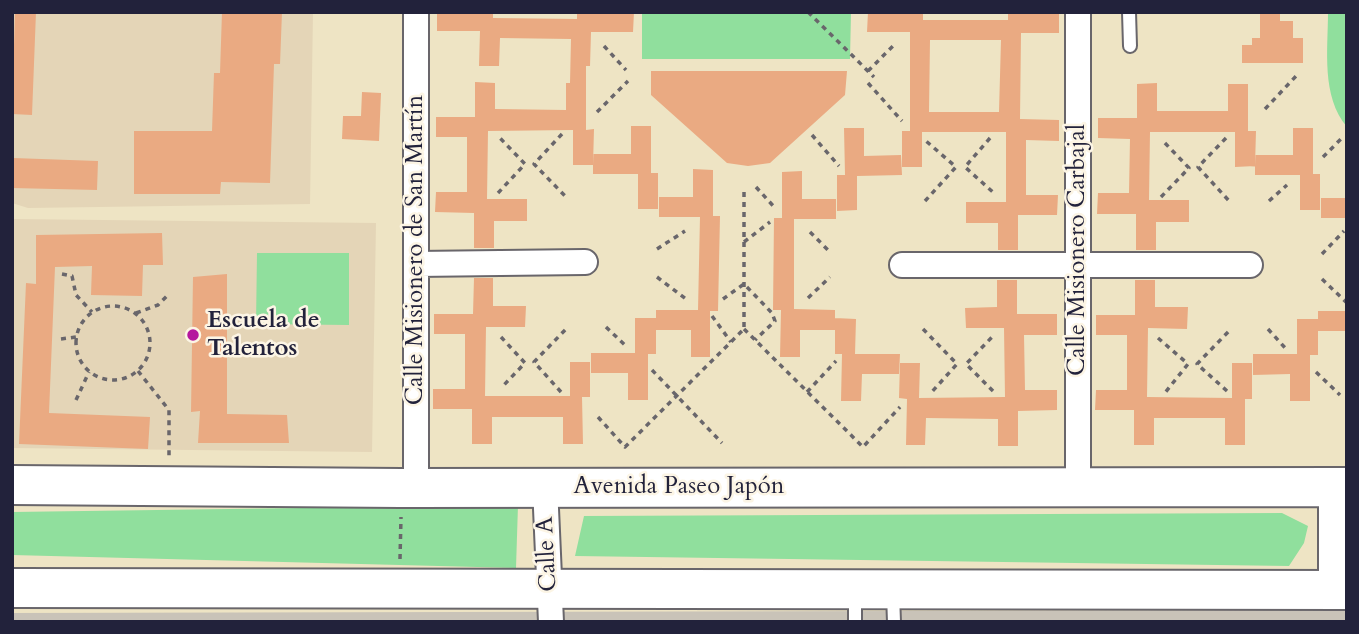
<!DOCTYPE html>
<meta charset="utf-8">
<style>
body{margin:0}
#map{position:relative;width:1359px;height:634px;overflow:hidden;background:#eee4c4;font-family:Cardo,serif}
canvas{display:block}
.frame{position:absolute;inset:0;border:14px solid #22223b;pointer-events:none}
</style>
<div id="map">
<canvas width="1359" height="634"></canvas>
<div class="frame"></div>
</div>
<script>
const ctx = document.querySelector('canvas').getContext('2d');
ctx.lineJoin = 'round';
function fillPath(path, color) { ctx.fillStyle = color; ctx.fill(path, 'evenodd'); }
function stroke(path, color, width, dash) { ctx.strokeStyle = color; ctx.lineWidth = width; ctx.lineCap = dash ? 'butt' : 'round'; ctx.setLineDash(dash || []); ctx.stroke(path); }
function write(font, color, halo, rows, align = 'center') {
  ctx.font = font + ' Cardo,serif'; ctx.lineWidth = 5; ctx.setLineDash([]); ctx.textBaseline = 'middle'; ctx.strokeStyle = halo; ctx.fillStyle = color; for (const [text, x, y, turn = 0] of rows) {
    ctx.save(); ctx.translate(x, y); ctx.rotate((+turn || 0) * Math.PI / 180); ctx.textAlign = isNaN(turn) ? turn : align; if (halo) ctx.strokeText(text, 0, 0); ctx.fillText(text, 0, 0); ctx.restore();
  }
}
const built = new Path2D(`
 M12,12h301l-3,192 -282,4 -16,-5z
 M12,219l364,4 -4,229 -360,-4z`);
const industrial = new Path2D(`
 M1347,610v12h-1335v-9z`);
const green = new Path2D(`
 M642,12h209l-1,47h-208z
 M1328,12h19v115c-26,-31 -19,-77 -19,-115z
 M257,253h92v72l-93,-1z
 M518,505l-2,63 -504,-13v-43z
 M1282,513l26,13 -4,17 -15,23 -714,-10 9,-40z`);
const building = new Path2D(`
 M15,12h21l-4,103 -20,-1z
 M222,12h60l-2,52h-6l-4,119 -49,-1 -1,12h-86v-63h78l2,-58h6z
 M437,12h56v6l84,1v-7h57l-1,20h-42l-1,34h-4v64l8,-1 -1,36h-20v-35l-85,1 -1,68h40v22h-33v27h-20v-35l-39,-1 1,-20h31v-55h-31v-20h39v-35l20,1v26l71,1v-27h4l1,-44 -71,-1 -1,28h-20l1,-35h-43z
 M868,12h55v8h85v-8l51,1v20h-38l-1,86 39,1v21l-33,-1v55h32l-1,20h-39v35h-20v-27h-32v-21h40v-70h-84v35h-20v-36h8v-99h-43zM930,40h71l-2,72h-70z
 M1260,12h20v9h13v17h10v25h-61v-18h10v-7h8z
 M651,71h196l-2,24 -75,68 -22,3 -21,-3 -76,-68z
 M1157,83v28h71v-27h20v47h8l-1,35 -20,1v-35h-85l-1,68h40v22h-33v28h-20v-36h-39l1,-21h31l1,-54 -32,-1v-20h39v-34z
 M362,92l19,1 -2,48 -37,-2 1,-23h18z
 M631,126h20v47h7v36h-20v-35h-45v-20h38z
 M844,128h20v28l37,-1 1,20 -45,1v34l-20,1v-36h8z
 M1293,128h20v46h7v36h-20v-35h-45v-20h38z
 M13,158l85,3 -1,29 -85,-2z
 M693,169l20,1v46h7l-2,95h-8v46h-19v-27h-35v-20h42l2,-93h-41v-20h34z
 M802,171v28h34v20h-42v90l41,1v20h-35v27h-20l1,-47h-8l1,-92h8v-46z
 M1321,198h26v20h-26z
 M162,233l1,32h-20l-1,31 -51,-1 1,-29 -37,1 -6,146 101,4 -2,32 -129,-5 7,-161 10,1v-49z
 M227,274v140l60,1 2,28h-91l2,-32 -9,1 2,-135z
 M474,278h19v28h33l-1,21h-39l-1,69h85v-34h20v35h-8l1,47h-20v-27h-71v27h-20v-35h-39v-20h32v-55h-31v-20h39z
 M997,280h20v34h40v21h-33l1,55h32v20l-39,1v35h-20v-27l-72,-1 -1,27h-19l1,-46 -8,-1 1,-35h20l-1,35 86,-1 -1,-69h-38l-1,-20 32,-1z
 M1135,280h20v27h33l-1,22 -39,-1 -1,69 85,1v-35h20v36h-7v46h-20v-27h-71v27h-20v-35h-39l1,-20h31v-55h-31v-20h39z
 M1318,311h29v20h-29z
 M635,318h21v36h-8v46h-20v-27h-37v-20h44z
 M835,318l21,1 -1,35h45l-1,20h-37l-1,27h-20l1,-47h-7z
 M1297,319h21v36h-8v46h-20v-27l-37,1v-21h44z`);
const path = new Path2D(`
 M808,12l66,65
 M604,46l22,24
 M868,71l27,-27
 M868,83l34,38
 M1265,109l33,-35
 M597,112l31,-31
 M562,134l-28,30 33,34
 M812,135l27,31
 M990,138l-25,29 30,27
 M1226,138l-28,29 33,36
 M1323,157l21,-21
 M756,187l20,22
 M498,193l27,-29 -26,-27
 M1161,197l28,-29 -26,-27
 M925,201l31,-34 -30,-26
 M1269,201l18,-16
 M810,232l20,20
 M744,242l26,-20
 M657,249l28,-18
 M1322,254l22,-23
 M62,274l10,2 4,19 16,17
 M657,277l29,22
 M1322,279l25,24
 M808,298l22,-21
 M723,299l21,-15 28,29 3,8 -20,19
 M76 343a37 37 0 1 1 74 0a37 37 0 1 1-74 0Z
 M136,313l22,-8 11,-11
 M712,316l19,26
 M606,327l21,20
 M744,329l119,118 37,-40
 M923,329l34,35 -27,30
 M1268,329l19,21
 M501,337l24,26 -23,24
 M1158,338l30,26 -24,30
 M61,339l15,-2
 M652,370l70,73
 M138,371l31,39v46
 M1316,372l24,23
 M993,391l-27,-27 28,-29
 M1227,391l-30,-27 33,-34
 M561,392l-27,-30 34,-35
 M807,392l29,-31
 M76,400l13,-28
 M598,417l27,30 119,-118v-142
 M400,559l1,-42`);
const service = new Path2D(`
 M1129,12l1,34
 M893,594l1,28
 M855,622v-29`);
const minor = new Path2D(`
 M1078,12v475
 M416,264l169,-2
 M902,265h348
 M545,486l6,136
 M416,487v-475`);
const primary = new Path2D(`
 M12,485l389,3 946,-1
 M12,588l1335,2
 M1338,590v-103`);
const markers = [
 [193,335,7,"#b5179e"]
];
const streetNames = [
 ["Calle Misionero de San Martín",416,250,-90],
 ["Calle Misionero Carbajal",1078,250,-90],
 ["Avenida Paseo Japón",679,487],
 ["Calle A",548,554,-93]
];
const poiNames = [
 ["Escuela de",207,321],
 ["Talentos",207,349]
];
fillPath(built, '#e4d5b7');
fillPath(industrial, '#c9c3b8');
fillPath(green, '#90df9d');
fillPath(building, '#eaaa82');
stroke(service, '#69666b', 16);
stroke(minor, '#69666b', 28);
stroke(primary, '#69666b', 42);
stroke(path, '#69666b', 3.5, [5, 5]);
stroke(service, '#fff', 12);
stroke(minor, '#fff', 24);
stroke(primary, '#fff', 38);
for (const [x, y, r, color] of markers) { const dot = new Path2D(); dot.arc(x, y, r, 0, 2 * Math.PI); ctx.fillStyle = color; ctx.fill(dot); stroke(dot, '#fcf5e5', 2.5); }
write('24px', '#22223b', '#fcf5e5', streetNames);
write('bold 24px', '#22223b', '#fcf5e5', poiNames, 'left');
</script>
